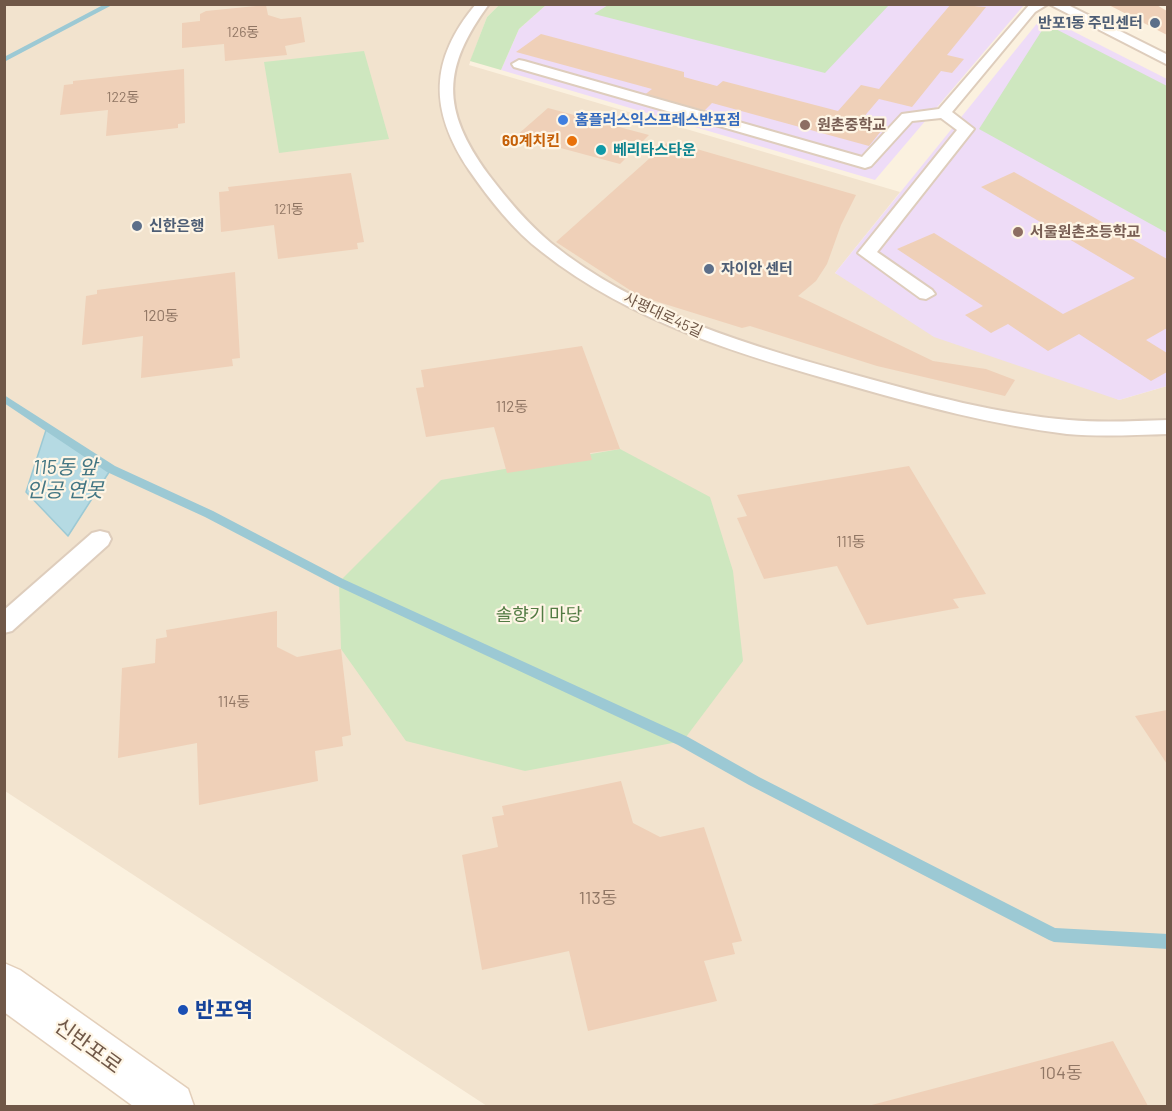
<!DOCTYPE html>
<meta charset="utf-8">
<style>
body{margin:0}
#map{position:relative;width:1172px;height:1111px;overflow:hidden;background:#fbf1df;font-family:Barlow,sans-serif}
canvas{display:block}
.frame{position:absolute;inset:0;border:6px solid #705848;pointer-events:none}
</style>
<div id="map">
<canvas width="1172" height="1111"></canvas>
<div class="frame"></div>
</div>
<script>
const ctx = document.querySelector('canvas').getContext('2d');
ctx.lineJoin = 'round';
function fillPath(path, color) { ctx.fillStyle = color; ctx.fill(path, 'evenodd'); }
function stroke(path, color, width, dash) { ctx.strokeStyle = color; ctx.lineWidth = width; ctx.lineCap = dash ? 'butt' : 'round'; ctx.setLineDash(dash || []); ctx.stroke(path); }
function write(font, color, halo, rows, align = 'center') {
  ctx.font = font + ' Barlow,"Noto Sans KR",sans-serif'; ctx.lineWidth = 4.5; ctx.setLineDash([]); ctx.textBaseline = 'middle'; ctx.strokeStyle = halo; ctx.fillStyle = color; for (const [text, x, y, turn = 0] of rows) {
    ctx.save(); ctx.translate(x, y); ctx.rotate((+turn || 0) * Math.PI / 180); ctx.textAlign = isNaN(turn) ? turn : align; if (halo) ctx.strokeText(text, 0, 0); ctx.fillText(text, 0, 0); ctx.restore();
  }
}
const residential = new Path2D(`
 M4,5h495l-12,12 -18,48 431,127 -65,81 284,127 48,-14v720h-680l-482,-315z`);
const education = new Path2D(`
 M546,5h478l-149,175 -374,-110 18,-41z
 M1043,16l124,63v307l-48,14 -185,-63 -99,-64z`);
const green = new Path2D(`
 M499,5h47l-27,24 -18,41 -31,-9 17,-44z
 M608,5l277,-1 4,1 -64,68 -231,-59z
 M1046,24l121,62v147l-188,-104z
 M364,51l25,88 -110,14 -15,-91z
 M620,449l90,48 23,74 10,90 -60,80 -158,30 -119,-30 -65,-92 -2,-67 102,-102z`);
const water = new Path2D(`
 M47,427l64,42 -43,67 -42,-44z`);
const stream = new Path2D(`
 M105,4h9l-110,58v-5z
 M4,395l111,71 98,45 130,68 345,158 71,40 296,151 113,6v15l-114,-7 -5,-2 -300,-155 -71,-40 -343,-160 -130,-68 -98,-45 -103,-69z`);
const building = new Path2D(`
 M951,4l35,3 -39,48 17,4 -12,14 -11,-2 -29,36 -33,-8 -17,20 24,6 -17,21 -157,-43 -10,10 -59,-17 9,-7 -136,-37 25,-18 143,38v5l33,9 6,-5 115,30 23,-26 18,4z
 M1107,4h48l12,7v24z
 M266,5l2,10 13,4 20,-2 4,25 -20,4 2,9 -62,6 -1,-17 -42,4v-25l18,-2v-7l6,-3z
 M184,69l1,54 -7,1v4l-72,8 2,-26 -48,5 4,-30 9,-1v-3z
 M548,108l101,27 -29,29 -104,-28z
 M669,141l187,54 -15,30 -14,39 -11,17 -18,15 135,65 53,8 29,11 -10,16 -128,-30 -127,-40 -8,2 -103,-32 -83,-54z
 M1014,172l153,87v69l-21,12 21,13v19l-16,9 -72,-47 -31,17 -40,-27 -17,9 -26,-18 18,-9 -86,-57 37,-16 129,81 72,-36 -154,-91z
 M351,173l13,69 -7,1 1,6 -80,10 -4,-34 -53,7 -2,-40 10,-1 -1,-4z
 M235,272l5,86 -8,1 1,7 -92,12 2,-42 -61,9 4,-49 11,-2v-4z
 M582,346l38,103 -30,4 2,7 -85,13 -13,-46 -68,10 -10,-49 8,-1 -3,-17z
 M909,466l77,128 -33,5 6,9 -92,17 -30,-59 -73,13 -27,-61 10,-2 -10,-21z
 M277,611v36l20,10 44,-8 10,86 -9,2 1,9 -28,5 3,30 -119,24 -2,-62 -79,15 4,-90 33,-5 1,-24 11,-2 -1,-7z
 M1167,710v54l-32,-48z
 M621,781l12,42 27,14 44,-10 38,114 -10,2 3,11 -31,7 13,40 -129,30 -19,-80 -87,19 -20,-115 36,-8 -6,-30 12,-2 -2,-9z
 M1113,1041l35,65h-280z`);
const service = new Path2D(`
 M476,4h13c-47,64 -48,105 -1,170 19,25 39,49 63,69 87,71 201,103 308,133 68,19 139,38 210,44 33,3 66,1 99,0v14c-34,1 -68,3 -101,0 -73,-9 -145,-28 -215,-48 -108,-30 -220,-63 -310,-134 -29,-22 -52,-52 -73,-82 -40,-60 -40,-110 7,-166z
 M1030,4h18l-13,8 -83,100 22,17 -97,123 55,38 3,4 -9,5 -6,-1 -62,-45 99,-123 -16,-12 -29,3 -41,45 -6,2 -351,-101 -2,-3 7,-4 5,1 338,96 40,-43 37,-5z
 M1049,4h17l102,51v10z
 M100,531l8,2 3,6 -3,6 -96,86 -8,2v-23l88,-77z`);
const secondary = new Path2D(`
 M4,963l16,7 168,119 6,17h-61l-129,-94z`);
const markers = [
 [1155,23,6,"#5c6f8a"],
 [563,120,6,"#3f7fe0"],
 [805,125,6,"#8d6e63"],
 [572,141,6,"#e8710a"],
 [601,150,6,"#0f9aa8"],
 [137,226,6,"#5c6f8a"],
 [1018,232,6,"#8d6e63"],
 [709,269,6,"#5c6f8a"],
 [183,1010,6,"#1a4fb4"]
];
const farNumbernames = [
 ["126동",243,32],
 ["122동",123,97],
 ["121동",289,209]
];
const farServicenames = [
 ["반포1동 주민센터",1143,23,"right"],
 ["신한은행",149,226],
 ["자이안 센터",721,269]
];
const farShopnames = [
 ["홈플러스익스프레스반포점",575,120]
];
const farEducationnames = [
 ["원촌중학교",817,125],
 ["서울원촌초등학교",1030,232]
];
const farFoodnames = [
 ["60계치킨",560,141]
];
const farCulturenames = [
 ["베리타스타운",613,150]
];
const farStreetnames = [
 ["사평대로45길",663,315,25]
];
const numberNames = [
 ["120동",161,316],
 ["112동",512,407],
 ["111동",851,542],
 ["114동",234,702]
];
const parkNames = [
 ["솔향기 마당",539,615]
];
const nearNumbernames = [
 ["113동",598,898],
 ["104동",1061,1073]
];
const waterNames = [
 ["115동 앞",65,467],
 ["인공 연못",65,490]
];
const nearTransitnames = [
 ["반포역",195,1010]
];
const nearStreetnames = [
 ["신반포로",88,1046,36]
];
fillPath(residential, '#f2e3ce');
fillPath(education, '#eedcf7');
fillPath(green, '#cee7bf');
fillPath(water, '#b5dae3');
stroke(water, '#9cc9d4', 1.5);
fillPath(stream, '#9cc9d4');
fillPath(building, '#efd0b8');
stroke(service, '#decdbc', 4);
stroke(secondary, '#e3cfba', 3);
fillPath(service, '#fff');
fillPath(secondary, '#fff');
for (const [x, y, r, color] of markers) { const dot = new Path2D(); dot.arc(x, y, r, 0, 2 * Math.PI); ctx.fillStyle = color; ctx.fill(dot); stroke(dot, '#fef5e5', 2); }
write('14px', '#907664', null, farNumbernames);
write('bold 15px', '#4e5e75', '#fef5e5', farServicenames, 'left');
write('bold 15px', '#366cbe', '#fef5e5', farShopnames, 'left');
write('bold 15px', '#785e54', '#fef5e5', farEducationnames, 'left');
write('bold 15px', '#c56008', '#fef5e5', farFoodnames, 'right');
write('bold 15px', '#0d838f', '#fef5e5', farCulturenames, 'left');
write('15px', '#705848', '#fef5e5', farStreetnames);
write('15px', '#907664', null, numberNames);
write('18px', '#527b43', '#fef5e5', parkNames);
write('18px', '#907664', null, nearNumbernames);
write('italic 20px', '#437683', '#fef5e5', waterNames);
write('bold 21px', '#164399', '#fef5e5', nearTransitnames, 'left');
write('21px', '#705848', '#fef5e5', nearStreetnames);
</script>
